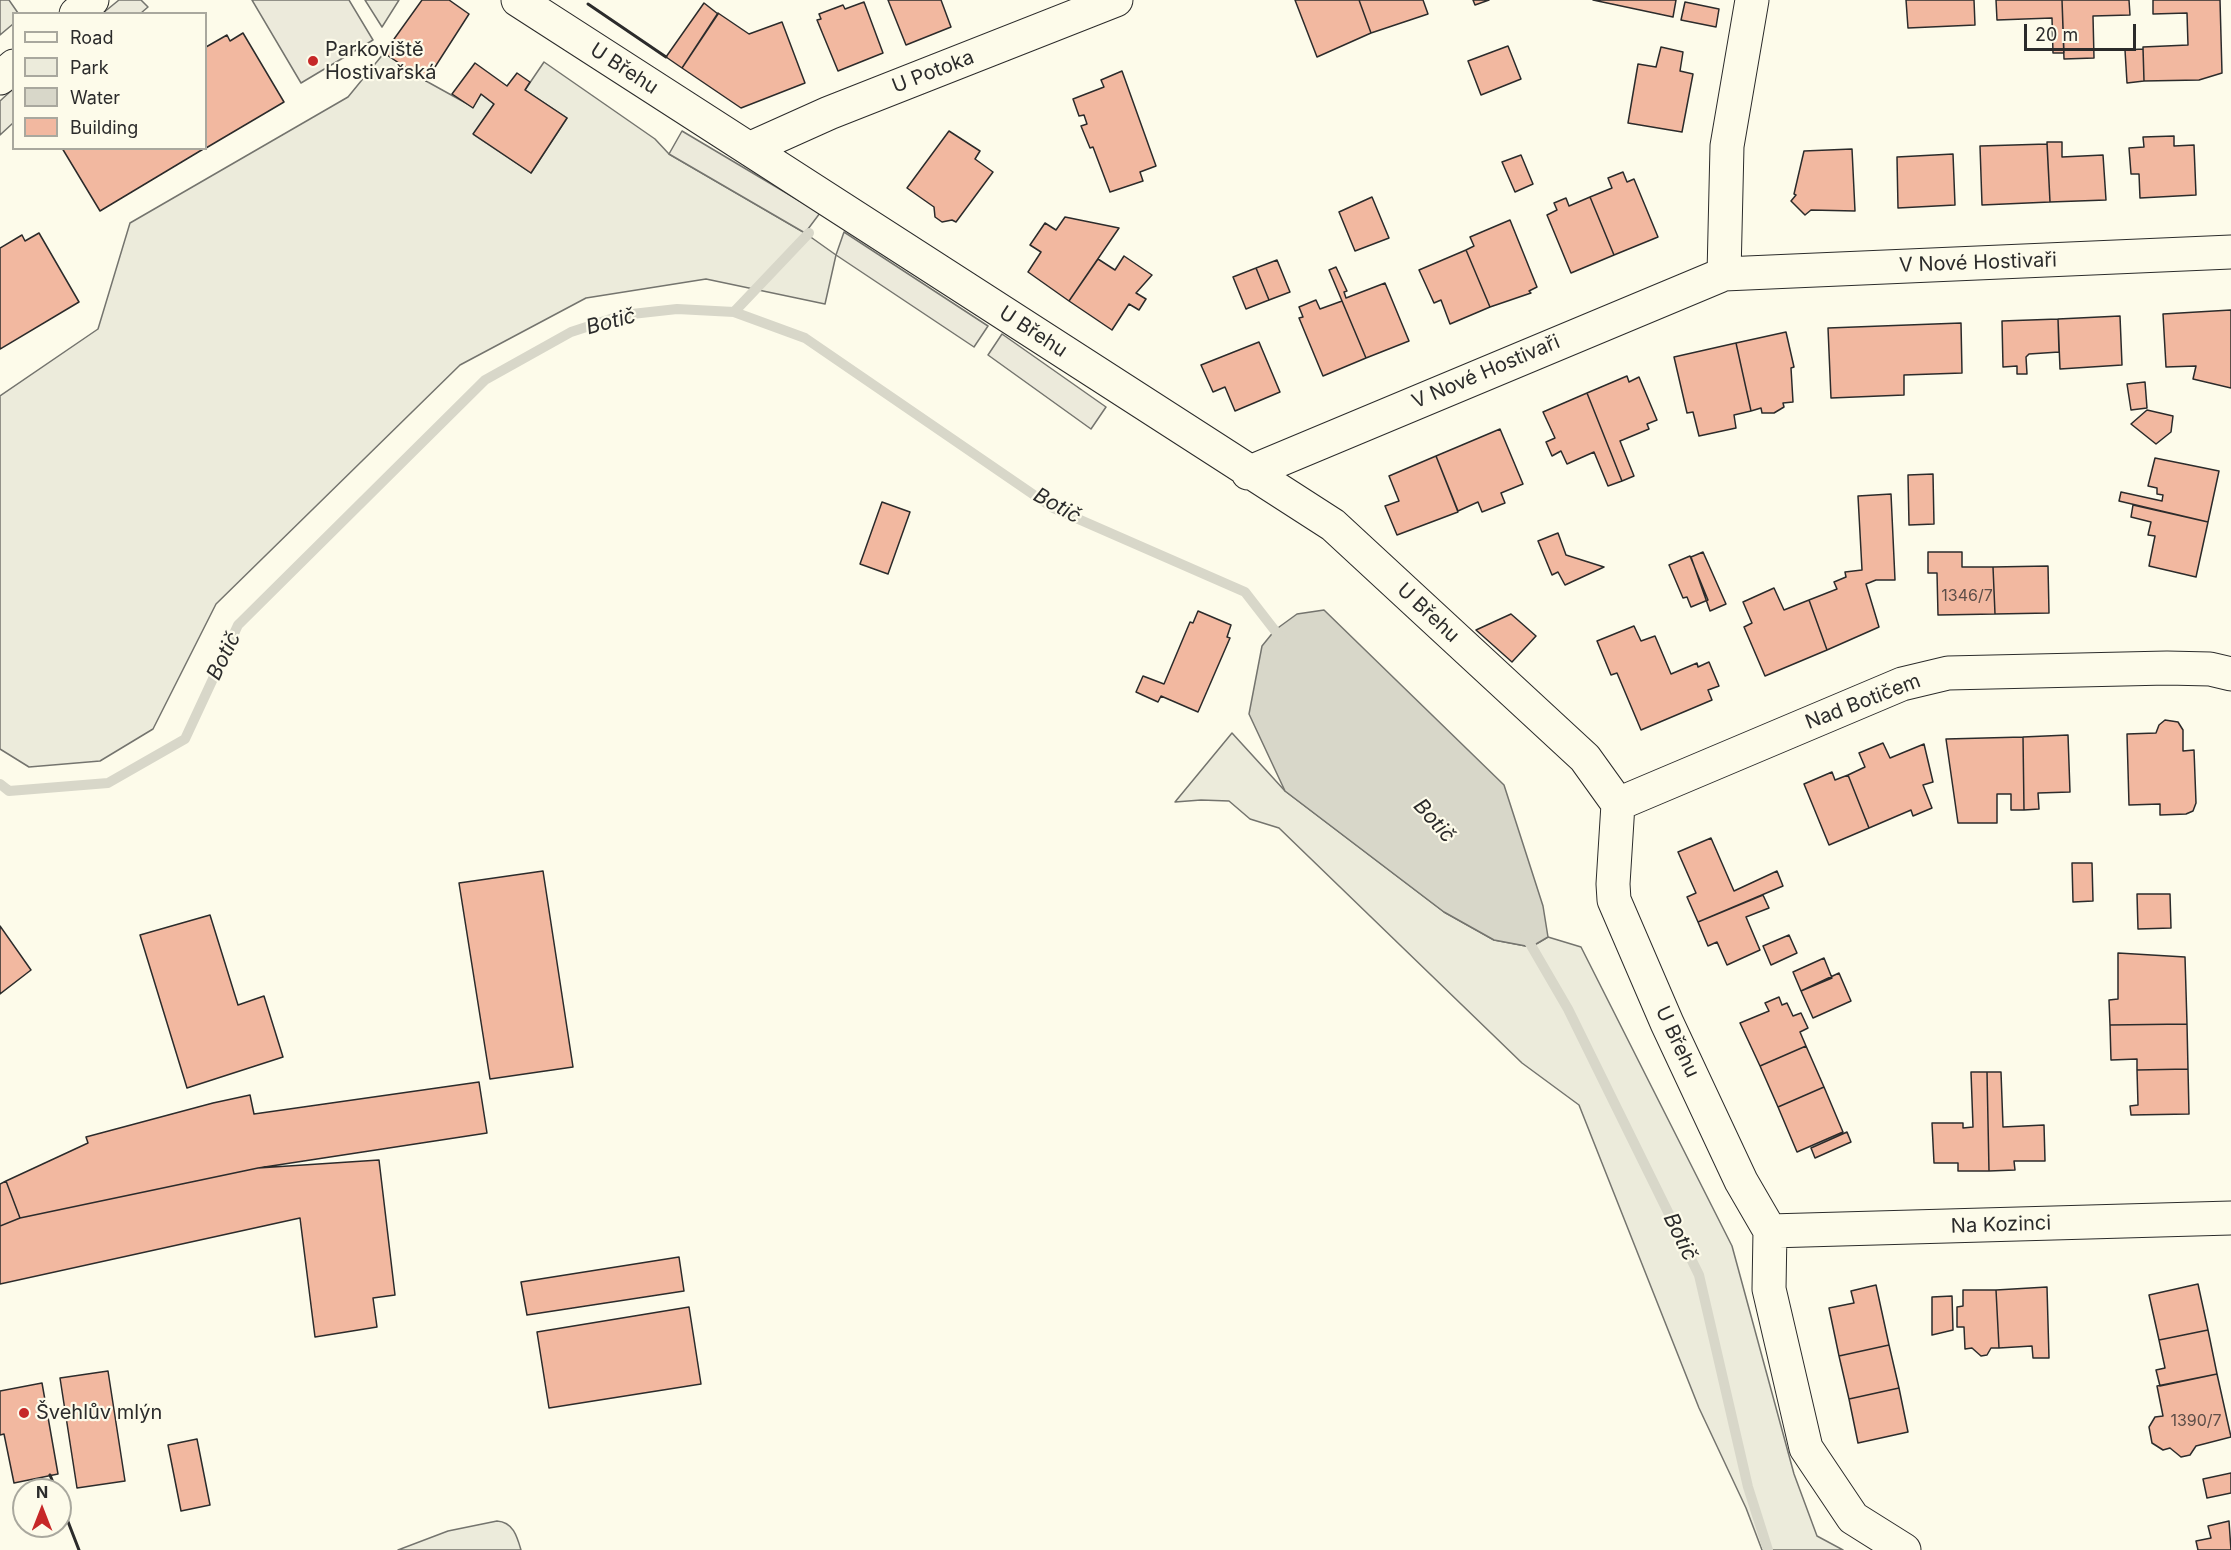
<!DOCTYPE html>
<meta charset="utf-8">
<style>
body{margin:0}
#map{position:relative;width:2231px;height:1550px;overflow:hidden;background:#fdfbea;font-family:Inter,sans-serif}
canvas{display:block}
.legend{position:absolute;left:12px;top:12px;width:195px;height:138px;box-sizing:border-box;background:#fdfbea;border:2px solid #a9a89e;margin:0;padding:8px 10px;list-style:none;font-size:18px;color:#2b2b2b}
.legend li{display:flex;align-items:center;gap:12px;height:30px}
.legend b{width:30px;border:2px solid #a9a89e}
.north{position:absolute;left:12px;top:1478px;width:60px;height:60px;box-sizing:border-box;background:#fdfbea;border:2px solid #a9a89e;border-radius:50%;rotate:0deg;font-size:16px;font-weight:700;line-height:24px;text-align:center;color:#2b2b2b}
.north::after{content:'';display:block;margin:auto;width:21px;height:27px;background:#c62828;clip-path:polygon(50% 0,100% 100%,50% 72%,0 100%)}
.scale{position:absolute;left:2024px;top:24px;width:112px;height:27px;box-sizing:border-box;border:3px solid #2b2b2b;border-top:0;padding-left:8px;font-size:18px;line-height:21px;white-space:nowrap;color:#2b2b2b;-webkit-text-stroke:4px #fdfbea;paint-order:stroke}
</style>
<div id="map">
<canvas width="2231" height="1550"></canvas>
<ul class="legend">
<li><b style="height:8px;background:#fdfbea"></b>Road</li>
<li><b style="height:16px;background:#ecebdb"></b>Park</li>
<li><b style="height:16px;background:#d8d7c9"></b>Water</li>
<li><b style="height:16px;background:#f2b8a0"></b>Building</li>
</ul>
<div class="north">N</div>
<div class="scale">20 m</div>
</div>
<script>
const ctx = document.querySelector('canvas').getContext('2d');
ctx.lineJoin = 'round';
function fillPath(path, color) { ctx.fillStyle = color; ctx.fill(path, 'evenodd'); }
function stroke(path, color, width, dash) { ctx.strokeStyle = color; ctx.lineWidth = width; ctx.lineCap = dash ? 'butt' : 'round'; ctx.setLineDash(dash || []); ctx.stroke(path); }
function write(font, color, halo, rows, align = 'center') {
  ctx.font = font + ' Inter,sans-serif'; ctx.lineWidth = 4.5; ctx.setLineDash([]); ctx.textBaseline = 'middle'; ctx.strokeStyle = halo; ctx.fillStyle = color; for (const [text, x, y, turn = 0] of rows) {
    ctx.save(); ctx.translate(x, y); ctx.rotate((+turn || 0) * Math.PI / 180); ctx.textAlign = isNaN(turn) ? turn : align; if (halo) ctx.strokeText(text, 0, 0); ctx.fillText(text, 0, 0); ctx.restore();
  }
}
const green = new Path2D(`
 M0,0h9l9,13 -4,1 -1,10 -13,11z
 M365,0h34l-17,27z
 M384,53l42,28 47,26 8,-13 13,10 -20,31 57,38 36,-55 -42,-28 19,-28 111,77 14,15 136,79 31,22 -11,49 -119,-25 -120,19 -126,67 -244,239 -63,125 -53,32 -71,6 -29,-18v-353l98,-67 32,-106 218,-126z
 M1232,733l53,58 159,121 50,28 37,7 17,-10 33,10 151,299 62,228 23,62 26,14h-81l-16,-42 -47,-100 -120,-303 -57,-42 -243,-235 -29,-9 -21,-18 -28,-1 -26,2z
 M497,1521c16,1 20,15 24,29h-123l50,-19z`);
const parking = new Path2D(`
 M119,0h22l7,7 -7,6h-38z
 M252,0h97l24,40 -72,43z
 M13,89v34l-13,12v-34z
 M682,131l138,82 -15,20 -136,-79z
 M844,232l144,94 -14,21 -138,-92z
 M1002,334l104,73 -15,22 -103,-74z`);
const water = new Path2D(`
 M1324,610l180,175 39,121 5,31 -17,10 -37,-7 -50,-28 -159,-121 -36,-77 13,-68 13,-16 22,-16z`);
const stream = new Path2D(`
 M734,312l75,-79
 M0,784l9,7 99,-8 77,-44 53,-114 247,-245 86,-48 52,-17 54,-6 57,3 71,26 248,170 192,84 38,49
 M1525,935l43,74 131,266 49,212 20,63`);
const building = new Path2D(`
 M422,0h27l20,14 -43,67 -42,-28z
 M888,0h53l10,27 -45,18z
 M1295,0h64l12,33 -54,24z
 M1359,0h64l5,14 -57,19z
 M1473,0h16l-14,5z
 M1593,0h83l-3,17z
 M1906,0h68l1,25 -67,3z
 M1996,0h66l2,53h-11l-1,-35 -55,2z
 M2062,0h67l1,15 -37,1 1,42 -30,1z
 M2153,0h67l2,73 -23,7 -55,1 -1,-34 45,-2 -1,-32 -34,1z
 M864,2l19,51 -45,18 -21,-51 4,-1 -2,-5 24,-9 2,4z
 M1685,2l34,7 -3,18 -35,-7z
 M704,3l14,11 -36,54 -16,-11z
 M718,13l31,21 33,-12 23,61 -64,25 -59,-40z
 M243,33l41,69 -78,46v-101l21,-12 3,6z
 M1508,46l13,33 -40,16 -13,-34z
 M1661,47l22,5 -3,19 13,3 -11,58 -54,-9 10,-59 18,3z
 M2143,49l1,32 -17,2 -2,-33z
 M475,63l32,23 10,-13 13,9 -5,8 42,28 -36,55 -58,-39 21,-30 -13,-10 -8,14 -21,-14z
 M1122,71l34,95 -16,6 3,9 -33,11 -17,-45 -3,1 -9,-22 6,-2 -3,-9 -5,1 -6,-17 31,-12 -3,-7z
 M949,131l31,20 -5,8 18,13 -37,50 -4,-2 -10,2 -7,-5 -1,-10 -27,-19z
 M2174,136v10l20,-1 2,50 -56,3 -1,-24h-8l-2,-26 15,-1 -1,-10z
 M2047,142h15v15l41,-2 3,45 -56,2z
 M2047,144l3,58 -68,3 -2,-59z
 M62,148h143l-105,63z
 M1852,149l3,62 -44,-1 -6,5 -14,-14 5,-6 -2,-1 10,-43z
 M1953,154l2,51 -57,3 -1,-51z
 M1521,155l12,29 -18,8 -13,-30z
 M1623,172l4,10 7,-3 24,58 -44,18 -24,-58 22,-9 -4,-10z
 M1372,197l17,41 -34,13 -16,-39z
 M1590,197l24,58 -43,18 -24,-58 10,-5 -3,-7 12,-5 3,8z
 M1065,217l54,11 -50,73 -41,-29 13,-20 -11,-7 15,-22 11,7z
 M1510,220l27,67 -8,4 2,2 -41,14 -24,-57 8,-4 -4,-9z
 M39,233l40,69 -79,47v-101l22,-13 3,6z
 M1466,250l24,57 -40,17 -9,-24 -7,3 -15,-33z
 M1124,256l28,19 -16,18 10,6 -7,11 -10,-6 -17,26 -43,-29 29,-42 17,11z
 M1277,260l13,32 -21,8 -13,-32z
 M1336,267l11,24 -3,1 2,6 39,-15 24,58 -43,17 -37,-88z
 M1256,268l13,32 -23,9 -13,-32z
 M1316,300l4,9 22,-8 24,57 -43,18 -24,-58 4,-1 -4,-10z
 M2231,310v78l-38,-9 3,-13 -30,1 -3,-53z
 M2120,316l2,49 -62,4 -2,-50z
 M2058,319l1,33 -30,2 -3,3 1,17h-10v-8l-14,1 -1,-46z
 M1961,323l1,50 -58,2v20l-73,3 -3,-70z
 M1786,332l8,35 -3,1 2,34 -10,1 1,4 -10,6h-12l-1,-5 -10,3 -15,-68z
 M1259,342l21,50 -45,19 -10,-24 -12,5 -12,-27z
 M1736,343l15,68 -17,4 2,13 -37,8 -6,-24 -6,1 -13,-56z
 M1627,376l2,6 10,-5 18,43 -10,4 2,5 -29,12 14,35 -12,5 -35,-88z
 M2145,382l2,26 -16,2 -4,-26z
 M1587,393l35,88 -14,5 -14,-34 -27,12 -6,-13 -9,5 -6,-14 9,-4 -12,-26z
 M2147,410l26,6 -2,16 -15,12 -25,-20z
 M1500,429l23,55 -22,9 4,10 -23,9 -4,-10 -20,9 -22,-55z
 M1436,456l22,56 -61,23 -12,-29 14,-5 -10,-25z
 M2155,458l64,13 -11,51 -89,-21 2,-9 41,9 1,-6 -6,-1v-6l-9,-2z
 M1933,474l1,50 -25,1 -1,-50z
 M1891,494l4,86h-19l-10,4 13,43 -52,23 -18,-50 28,-11 -3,-7 12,-5 -1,-5 17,-2 -4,-74z
 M882,502l28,10 -22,62 -28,-10z
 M2133,505l75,17 -12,55 -47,-11 6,-30 -7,-1 3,-13 -20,-5z
 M1558,533l8,22 38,12 -39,18 -7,-13 -6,3 -14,-34z
 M1703,552l23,52 -16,7 -19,-54z
 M1928,552h34v15h31l2,47 -57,1 -1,-42h-9z
 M1690,556l18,44 -17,7 -4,-10 -4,1 -14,-33z
 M2048,566l1,47 -54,1 -2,-47z
 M1774,588l10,22 25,-10 18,50 -62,26 -21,-49 8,-4 -9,-21z
 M1198,611l33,14 -4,12 3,1 -32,74 -37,-16 -3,6 -22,-10 7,-16 21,8 26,-62 3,1z
 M1511,614l25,22 -24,26 -36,-32z
 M1634,626l7,15 14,-5 16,38 26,-11 1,4 11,-5 10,24 -11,4 4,10 -71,30 -24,-57 -6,2 -14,-34z
 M2165,720l13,2 5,8v21l11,-1 2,53 -3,8 -7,3 -26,1v-11l-31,1 -2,-71 29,-1 3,-8z
 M2068,735l2,57 -32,1 1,16 -15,1 -1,-73z
 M2023,737l1,73h-13v-16h-14v29h-39l-12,-84z
 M1883,743l7,15 34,-14 9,38 -10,3 9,23 -19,8 -2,-6 -42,18 -21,-53 17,-8 -6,-14z
 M1832,772l3,8 13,-5 21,53 -40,17 -25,-61z
 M1711,838l23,53 43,-20 6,15 -85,36 -11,-25 9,-4 -18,-41z
 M2072,863h20l1,38 -20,1z
 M543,871l30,196 -83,12 -31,-196z
 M2137,894h33l1,34 -33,1z
 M1763,895l6,13 -23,9 14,33 -33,15 -10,-23 -9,4 -10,-24z
 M210,915l28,90 26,-9 19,61 -96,31 -47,-153z
 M0,926l31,44 -31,24z
 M1789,935l8,18 -26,12 -8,-19z
 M2118,953l67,4 2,67 -77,1 -1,-25 9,-1z
 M1824,958l8,20 -31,13 -8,-19z
 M1839,973l12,28 -38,17 -12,-27z
 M1779,997l3,8 5,-2 6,13 8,-3 7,15 -8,4 6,14 -46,20 -20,-43 29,-12 -4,-8z
 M2187,1024l1,45 -51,1v-11l-26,1 -1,-35z
 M1806,1046l18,41 -46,20 -18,-41z
 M2188,1069l1,45 -58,1 -1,-9 8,-1 -1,-35z
 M1971,1072h16l2,99h-31v-8h-24l-2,-40h31v5l10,-1z
 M1987,1072h14l2,55 41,-2 1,36h-31l1,9 -26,1z
 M479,1082l8,51 -229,35 -238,50 -14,-37 82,-38 -2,-6 127,-34 37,-8 4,19z
 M1824,1087l19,45 -46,20 -19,-45z
 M1847,1132l4,10 -36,16 -4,-10z
 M379,1160l16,135 -22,3 4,29 -62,10 -15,-119 -300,66v-58l20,-8 238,-50z
 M6,1181l14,37 -20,8v-42z
 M679,1257l5,34 -157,24 -6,-33z
 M2198,1284l10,46 -49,10 -10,-45z
 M1876,1285l13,60 -50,11 -10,-48 25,-5 -3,-12z
 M2047,1287l2,71h-16l-1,-12 -33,2 -3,-58z
 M1963,1290h33l3,58h-8l-4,7 -6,1 -9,-8 -7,1 -1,-22h-7v-20l6,-1z
 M1952,1296l1,34 -21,5v-38z
 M689,1307l12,77 -152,24 -12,-76z
 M2208,1330l9,44 -57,12 -4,-16 9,-2 -6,-28z
 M1889,1345l10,43 -50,11 -10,-43z
 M108,1371l17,110 -48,7 -17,-110z
 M2217,1374l14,63 -35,9 -6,9 -9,2 -11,-9 -7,2 -11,-7 -3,-16 6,-10 8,-1 -6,-30z
 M42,1383l16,91 -44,9 -10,-49 -4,1v-44z
 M1899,1388l9,44 -50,11 -9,-44z
 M197,1439l13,66 -29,6 -13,-66z
 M2231,1473v20l-24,5 -4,-19z
 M2229,1521l2,29h-33l-2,-9 15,-3 -3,-12z`);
const street = new Path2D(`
 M518,0l815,525 252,233 33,46 -5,80 1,16 53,123 74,158 29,50 -1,58 37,159 47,70 51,32
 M76,14l16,-14
 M0,78l14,-12
 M751,148l78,-35 287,-113
 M1724,274l3,-128 25,-146
 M1248,473l476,-199 507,-22
 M1618,804l284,-120 46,-11 219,-5 43,1 21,5
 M1770,1231l461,-13`);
const wall = new Path2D(`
 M588,4l78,53
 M50,1475l6,15
 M60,1501l19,49`);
const markers = [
 [313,61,6,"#c62828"],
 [24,1413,6,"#c62828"]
];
const numberNames = [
 ["1346/7",1967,596],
 ["1390/7",2196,1421]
];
const poiNames = [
 ["Parkoviště",325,50],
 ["Hostivařská",325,73],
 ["Švehlův mlýn",36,1413]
];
const streetNames = [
 ["U Břehu",624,69,33],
 ["U Potoka",933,72,-21],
 ["V Nové Hostivaři",1978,263,-2],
 ["U Břehu",1033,332,33],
 ["V Nové Hostivaři",1486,372,-23],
 ["U Břehu",1428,613,43],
 ["Nad Botičem",1863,702,-21],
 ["U Břehu",1677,1042,65],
 ["Na Kozinci",2001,1225,-2]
];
const waterNames = [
 ["Botič",611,322,-15],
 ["Botič",1057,506,29],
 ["Botič",224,656,-64],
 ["Botič",1434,821,48],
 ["Botič",1680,1237,64]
];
fillPath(green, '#ecebdb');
stroke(green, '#74746e', 1.5);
fillPath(parking, '#eceadb');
stroke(parking, '#74746e', 1.5);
fillPath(water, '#d8d7c9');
stroke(water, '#74746e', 1.5);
stroke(stream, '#d8d7c9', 10);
fillPath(building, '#f2b8a0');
stroke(building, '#2b2b2b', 1.5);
stroke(street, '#2b2b2b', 35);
stroke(street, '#fdfbea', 33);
stroke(wall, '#2b2b2b', 3);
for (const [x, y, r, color] of markers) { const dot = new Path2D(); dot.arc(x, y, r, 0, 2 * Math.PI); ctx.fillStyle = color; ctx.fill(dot); stroke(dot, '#fdfbea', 2); }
write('16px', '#5d4e48', null, numberNames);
write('20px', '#2b2b2b', '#fdfbea', poiNames, 'left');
write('20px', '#2b2b2b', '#fdfbea', streetNames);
write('italic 21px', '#2b2b2b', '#fdfbea', waterNames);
</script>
